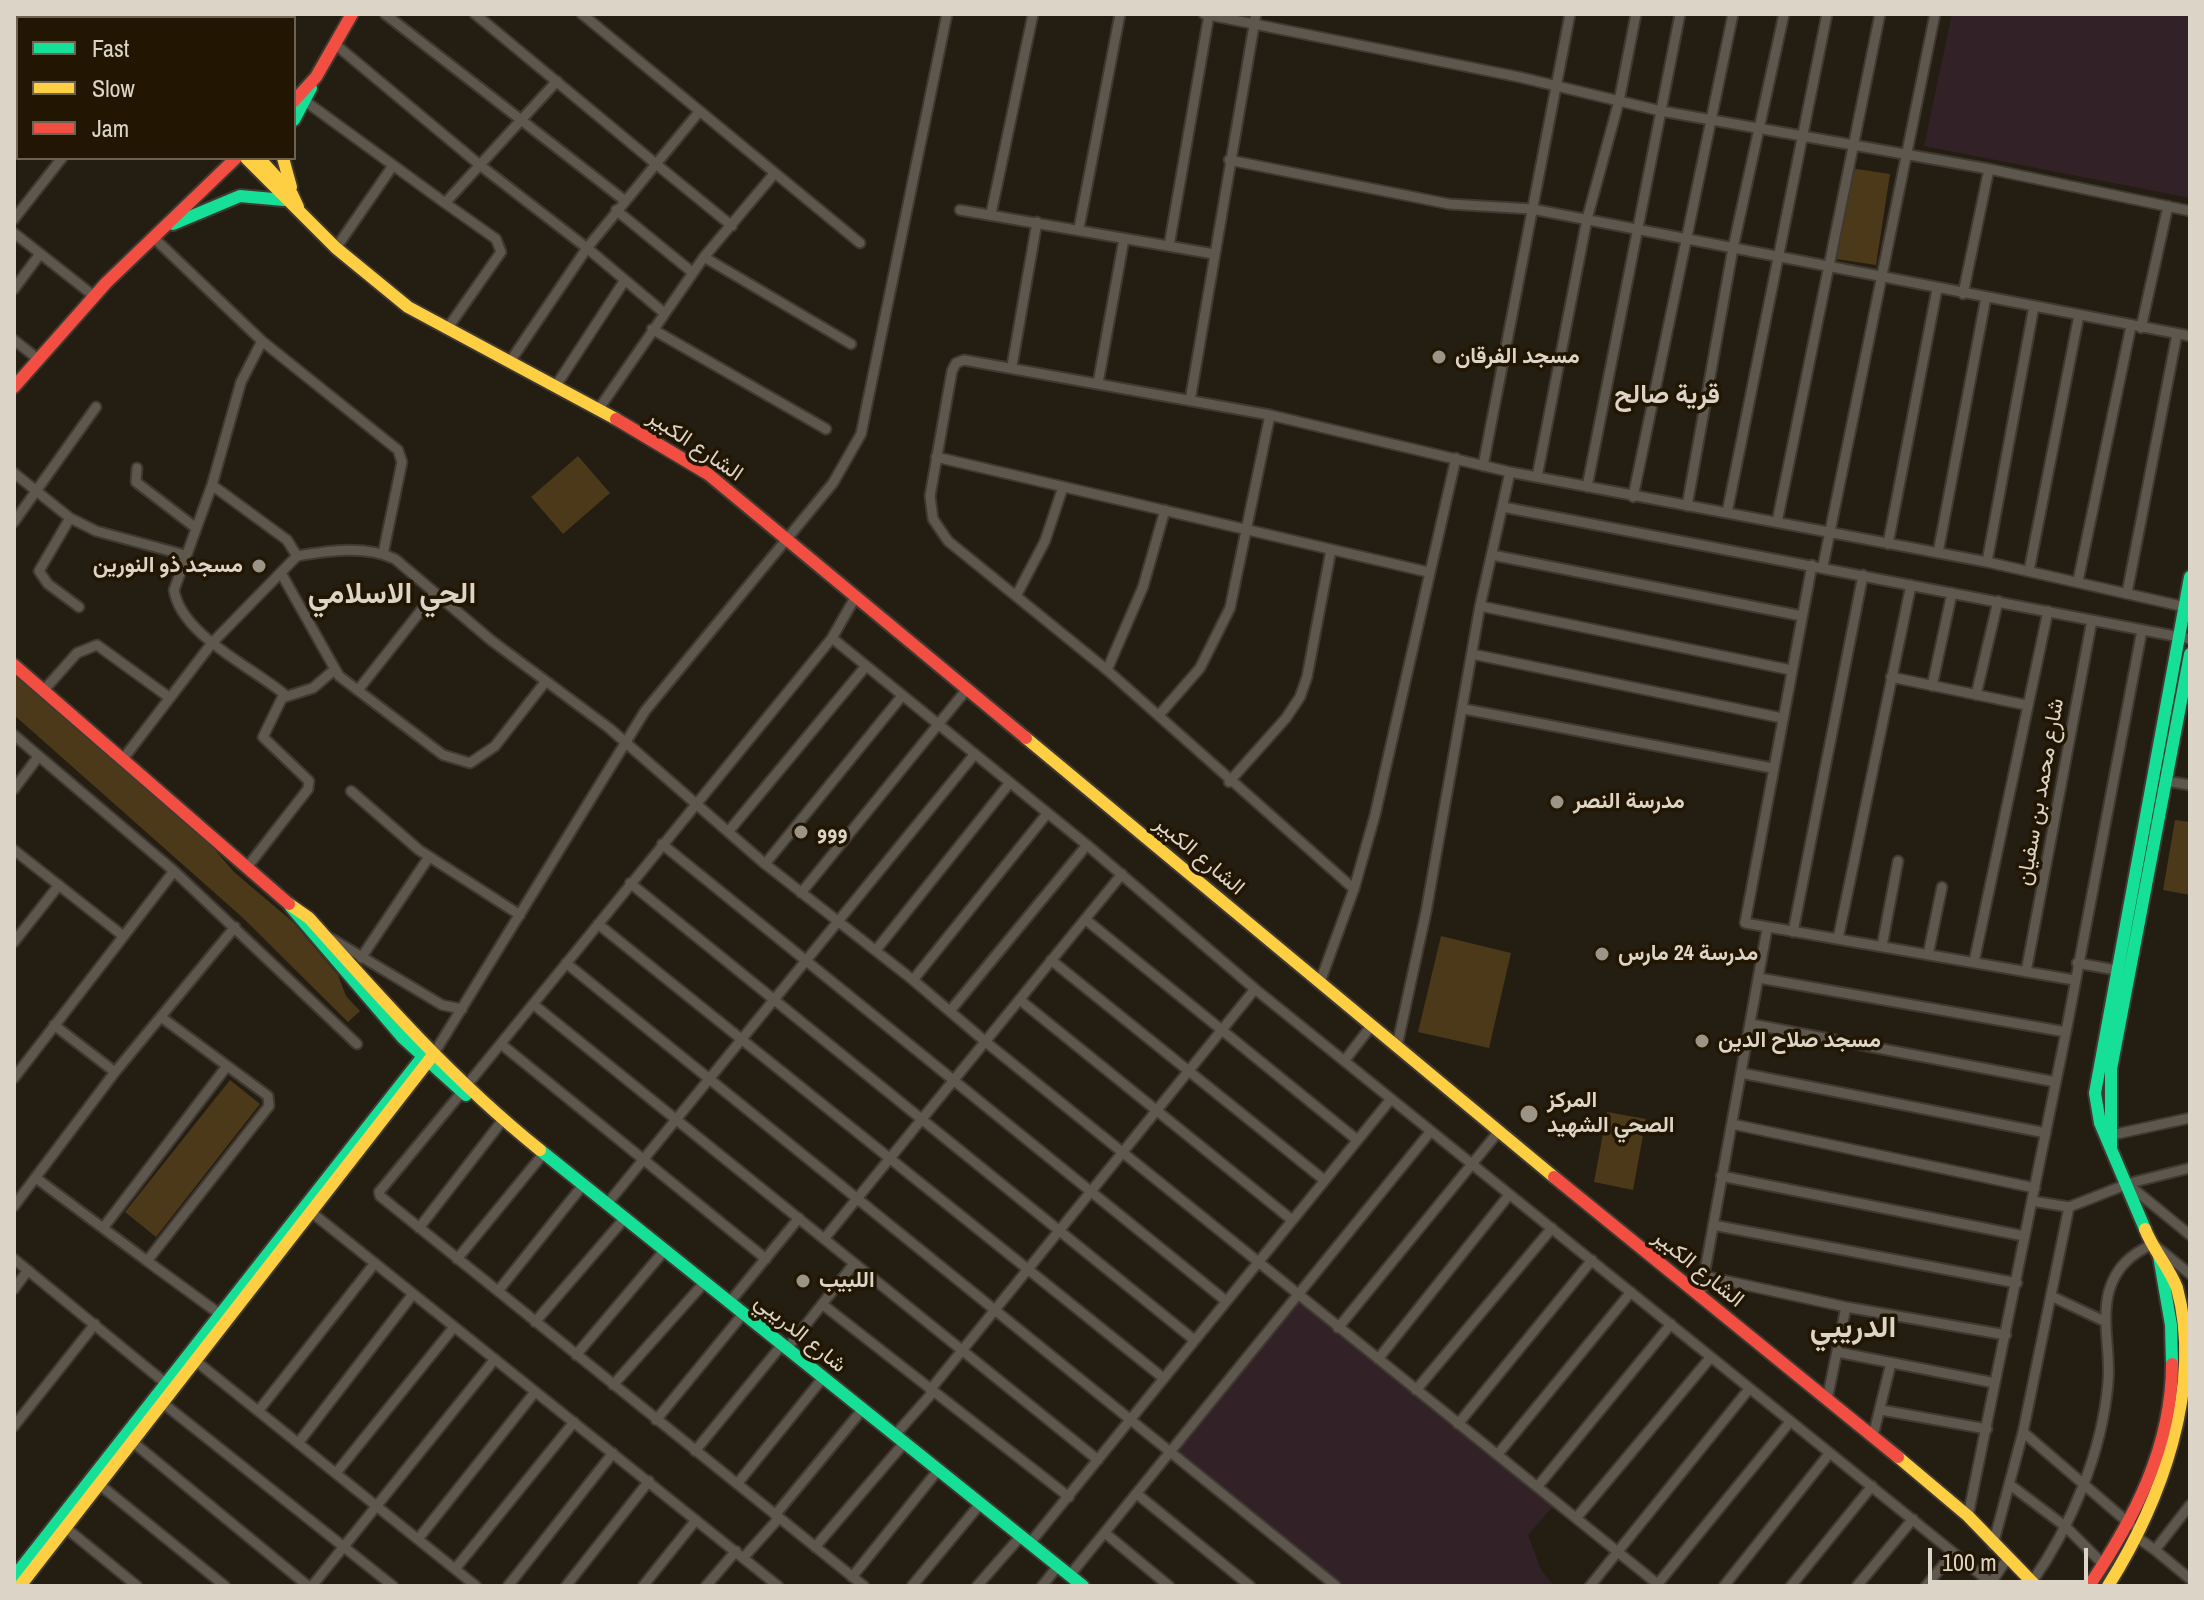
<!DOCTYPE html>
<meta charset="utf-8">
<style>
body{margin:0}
#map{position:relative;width:2204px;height:1600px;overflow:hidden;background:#241d11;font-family:"Archivo Narrow",sans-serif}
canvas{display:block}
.frame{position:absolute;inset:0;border:16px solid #dcd4c7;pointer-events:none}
.legend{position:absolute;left:16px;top:16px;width:280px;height:144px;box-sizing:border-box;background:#221602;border:2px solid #6c6251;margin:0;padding:10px 14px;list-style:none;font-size:24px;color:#dcd4c7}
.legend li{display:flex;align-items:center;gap:16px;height:40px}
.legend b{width:40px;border:2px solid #6c6251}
.scale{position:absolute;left:1928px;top:1548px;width:160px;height:36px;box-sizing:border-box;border:4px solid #dcd4c7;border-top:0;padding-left:10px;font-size:24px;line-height:28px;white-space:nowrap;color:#dcd4c7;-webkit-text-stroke:6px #221602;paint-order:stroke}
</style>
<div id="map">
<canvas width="2204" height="1600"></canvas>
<div class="frame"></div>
<ul class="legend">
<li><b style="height:10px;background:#16e098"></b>Fast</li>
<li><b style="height:10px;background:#ffcf43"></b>Slow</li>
<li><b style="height:10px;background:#f24e42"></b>Jam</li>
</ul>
<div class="scale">100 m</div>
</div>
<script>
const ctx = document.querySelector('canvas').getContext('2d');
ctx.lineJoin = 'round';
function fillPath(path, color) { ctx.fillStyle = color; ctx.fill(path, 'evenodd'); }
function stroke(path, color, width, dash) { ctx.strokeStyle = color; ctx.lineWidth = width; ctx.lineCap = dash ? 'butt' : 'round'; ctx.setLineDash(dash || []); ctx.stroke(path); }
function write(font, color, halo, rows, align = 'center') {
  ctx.font = font + ' "Archivo Narrow",Vazirmatn,sans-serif'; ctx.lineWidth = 7; ctx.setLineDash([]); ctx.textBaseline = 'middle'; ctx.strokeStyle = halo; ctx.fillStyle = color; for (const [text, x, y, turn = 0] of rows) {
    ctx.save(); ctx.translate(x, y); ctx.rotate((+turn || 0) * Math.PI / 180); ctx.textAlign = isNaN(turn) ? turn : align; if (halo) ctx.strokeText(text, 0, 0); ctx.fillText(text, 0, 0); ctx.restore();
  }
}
const education = new Path2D(`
 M1952,14h238v184l-266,-52z
 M1297,1294l259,209 -28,32 13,35 13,16h-217l-167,-135z`);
const green = new Path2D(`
 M1850,168l40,6 -14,91 -40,-6z
 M578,456l32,37 -47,41 -32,-37z
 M14,675l194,167 26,30 59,50 45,53 8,21 14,15 -12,11 -106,-105 -228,-202z
 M2175,820l15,2v73l-27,-5z
 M1441,936l70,17 -22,95 -71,-16z
 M230,1080l30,24 -104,133 -31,-25z
 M1607,1112l39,7 -13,71 -39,-8z`);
const street = new Path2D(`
 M47,14l5,4
 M385,14l239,186
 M582,14l278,229
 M1204,14l315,63 142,34 328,58 201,42
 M14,33l4,3
 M336,45l145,121 106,82 69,-84 -181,-150
 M14,74l4,-5
 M305,101l140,102 112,-122
 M699,112l-43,52 76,62
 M1229,160l220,44 83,5 658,127
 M445,203l51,36 5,13 -54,77
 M616,210l76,62
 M960,210l254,44
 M991,214l42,-200
 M14,219l48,-61
 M1079,228l41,-214
 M14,233l80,63
 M154,238l108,103 136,109 4,12 -19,92
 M1169,246l40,-231
 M336,248l56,-81
 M704,257l147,87
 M14,289l26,-35
 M1963,294l26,-125
 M2141,328l27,-122
 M652,329l174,100
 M14,340l24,19
 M509,363l78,-115 76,64
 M1012,366l25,-144
 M1098,383l26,-144
 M555,387l70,-107
 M1190,401l66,-387
 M598,410l106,-153 70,-83
 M936,457l492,115
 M1483,466l87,-452
 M137,468l-1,14 60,46
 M14,473l56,45 26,13 89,24
 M1537,477l50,-258 32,-118 17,-87
 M212,485l75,55 10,16
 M1587,487l93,-473
 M1633,497l100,-483
 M1687,506l46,-258 51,-234
 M1503,507l687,132
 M1727,513l100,-499
 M70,518l-31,53 9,13 31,23
 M14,522l82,-115
 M1777,522l103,-508
 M1888,544l49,-255
 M1938,553l48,-256
 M1492,555l310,61
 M1987,562l47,-256
 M1812,565l-67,358 329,57
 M1823,566l112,-552
 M2029,571l50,-256
 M281,573l58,103 104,79 27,8 25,-17 51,-65
 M2078,581l53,-255
 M2127,593l50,-259
 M1016,596l29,-55 18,-54
 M1480,606l311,64
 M832,638l24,-42
 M1472,654l310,64
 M1107,670l36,-83 22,-77
 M1891,677l135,28
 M1932,686l20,-93
 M44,690l33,-37 20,-8 73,53
 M358,690l76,-96
 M1976,695l22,-94
 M285,697l28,-9 21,-18
 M1464,709l308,59
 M1159,715l41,-47 30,-60 40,-193
 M14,735l160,136 183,173
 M123,759l89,-116 85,-87c31,-5 68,-11 98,3l97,82 117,87 156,136 148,116 74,63 673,543
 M2166,781l24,4
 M1229,782l57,-64 14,-21 7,-20 24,-127
 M14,789l24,-32
 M351,791l68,59 101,65
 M728,832l138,-166
 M662,844l564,457
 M14,850l108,85
 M765,864l137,-168
 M248,866l60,-77 1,-8 -46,-44 21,-43c-32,-27 -103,-59 -110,-104l38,-105 29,-103 21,-41
 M630,883l563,456
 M1354,889l-247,-219 -159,-129 -15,-22 -3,-23 22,-125 4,-8 8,-3 306,55 240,57 477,90 203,46
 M801,893l166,-204
 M1085,919l271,220
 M598,924l564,453
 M1793,932l70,-357
 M332,939l110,66 20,4
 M1838,939l73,-354
 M14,942l45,-57
 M1882,946l16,-85
 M876,950l132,-165
 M1928,955l14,-68
 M361,958l68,-101
 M1051,960l273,220
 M1974,962l74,-351
 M566,963l770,623
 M2077,963l39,7
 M2026,972l66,-352
 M1759,978l307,54
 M913,980l133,-165
 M1320,982l34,-93 21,-74 81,-357
 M1020,1000l272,220
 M533,1004l565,456
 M950,1011l137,-166
 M1751,1024l305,58
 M54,1025l61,47
 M501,1044l265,215
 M1397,1046l29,-134 54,-306 30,-134
 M433,1055l212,-344 188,-228 28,-49 86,-420
 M1345,1060l27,-35
 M1741,1073l305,60
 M14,1078l160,-207
 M467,1085l365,-447 255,207 168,144 736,594
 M462,1092l-83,100 1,4 484,390
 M1732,1124l303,64
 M2107,1136l83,-18
 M1721,1176l303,60
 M36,1178l111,83 122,-155 -1,-10 -107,-79
 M2130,1186l60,49
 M2032,1201l37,6
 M607,1204l367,-449
 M14,1206l101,-134 120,-145
 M306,1208l472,378
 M1713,1225l304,58
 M103,1228l124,-162
 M419,1228l83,-107
 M824,1239l298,-365
 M14,1259l155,127
 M457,1259l87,-106
 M147,1261l74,54
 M1704,1276l142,31 160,28
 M14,1289l14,-19
 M498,1291l85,-106
 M2051,1296l55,26
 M1700,1298l67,-369
 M729,1303l70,-85
 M822,1304l247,193
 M535,1322l89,-103
 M1338,1328l161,-197
 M786,1350l67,-85
 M1837,1352l158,31
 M576,1355l88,-104
 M1378,1359l131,-164
 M197,1362l279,224
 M613,1385l91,-102
 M930,1390l325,-401
 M1416,1390l136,-162
 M1827,1400l19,-93
 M164,1404l229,182
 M259,1410l116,-147
 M1881,1410l106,19
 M656,1420l87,-106
 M1458,1424l134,-164
 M14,1426l81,-102
 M2023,1432l108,93
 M895,1435l38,-43
 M1873,1436l18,-73
 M299,1442l114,-148
 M134,1443l174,143
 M695,1451l86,-105
 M1498,1454l133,-162
 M336,1473l118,-146
 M737,1484l85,-105
 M2009,1484l57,43 38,38
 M100,1485l125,101
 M1538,1486l133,-162
 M1137,1494l113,92
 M775,1515l87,-105
 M1968,1516l98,-484 76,-402
 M1577,1517l134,-160
 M66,1528l71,58
 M1105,1533l64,53
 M2138,1538l17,12 35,-45
 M418,1539l117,-147
 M1030,1543l361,-444
 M1993,1545l30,-113 46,-225 61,-24 60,-15
 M815,1547l90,-105
 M2155,1550l35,29
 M744,1557l35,-39
 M455,1569l119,-147
 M1070,1575l361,-444
 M852,1577l87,-108
 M2032,1582c39,-56 70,-129 76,-199 3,-30 -7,-62 1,-92 7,-24 22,-37 44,-47l37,30
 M312,1586l183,-227
 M508,1586l105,-133
 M566,1586l83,-105
 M643,1586l53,-66
 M706,1586l30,-35
 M912,1586l69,-83
 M977,1586l44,-50
 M1042,1586l16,-20
 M1590,1586l159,-197
 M1656,1586l133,-163
 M1724,1586l105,-132
 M1791,1586l81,-100
 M1857,1586l56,-67
 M1926,1586l27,-33
 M1989,1586l18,-27`);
const fast = new Path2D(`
 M294,120l17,-32
 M173,224l67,-28 44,4
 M291,907l112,131 63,57
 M2111,1149v-80l79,-415
 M540,1150l543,436
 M2145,1229l-45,-106 -5,-30 95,-516
 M2159,1256l12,69 1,39
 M14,1577l414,-527`);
const slow = new Path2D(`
 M246,158l90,90 72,59 208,112
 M259,158l33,36 6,13
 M283,158l8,29
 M1026,738l528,439
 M289,904l20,14c73,82 145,163 231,232
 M1898,1457l70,59 68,70
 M20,1586l413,-531
 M2108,1586c52,-83 96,-198 69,-298 -8,-21 -24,-38 -32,-59`);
const jam = new Path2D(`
 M294,101l22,-24 36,-63
 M14,387l92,-104 130,-125
 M616,419l92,55 318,264
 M14,665l275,239
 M1554,1177l344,280
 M2089,1586c45,-67 83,-139 83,-222`);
const markers = [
 [1439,357,8,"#9c9487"],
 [259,566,8,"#9c9487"],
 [1557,802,8,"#9c9487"],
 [801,832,8,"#9c9487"],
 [1602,954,8,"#9c9487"],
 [1702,1041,8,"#9c9487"],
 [1529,1114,10,"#9c9487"],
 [803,1281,8,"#9c9487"]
];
const poiNames = [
 ["مسجد الفرقان",1455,357],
 ["مسجد ذو النورين",243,566,"right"],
 ["مدرسة النصر",1573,802],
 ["ووو",817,832],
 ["مدرسة 24 مارس",1618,954],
 ["مسجد صلاح الدين",1718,1041],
 ["المركز",1547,1101],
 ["الصحي الشهيد",1547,1126],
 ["اللبيب",819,1281]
];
const streetNames = [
 ["الشارع الكبير",695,446,34],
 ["شارع محمد بن سفيان",2041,792,-80],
 ["الشارع الكبير",1199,856,40],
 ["الشارع الكبير",1698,1269,39],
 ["شارع الدريبي",800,1334,39]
];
const quarterNames = [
 ["قرية صالح",1667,396]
];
const districtNames = [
 ["الحي الاسلامي",392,595],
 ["الدريبي",1853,1329]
];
fillPath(education, '#322227');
fillPath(green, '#4b391a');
stroke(street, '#3f3931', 13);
stroke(fast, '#3f3931', 16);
stroke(slow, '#3f3931', 16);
stroke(jam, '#3f3931', 16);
stroke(street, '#5d574e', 9);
stroke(fast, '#16e098', 12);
stroke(slow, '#ffcf43', 12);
stroke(jam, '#f24e42', 12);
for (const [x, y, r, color] of markers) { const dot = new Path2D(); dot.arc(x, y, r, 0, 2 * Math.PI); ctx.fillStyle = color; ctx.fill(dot); stroke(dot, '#221602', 3); }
write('bold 22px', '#dcd4c7', '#221602', poiNames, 'left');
write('22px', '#dcd4c7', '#221602', streetNames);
write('bold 26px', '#dcd4c7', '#221602', quarterNames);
write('bold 30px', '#dcd4c7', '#221602', districtNames);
</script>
